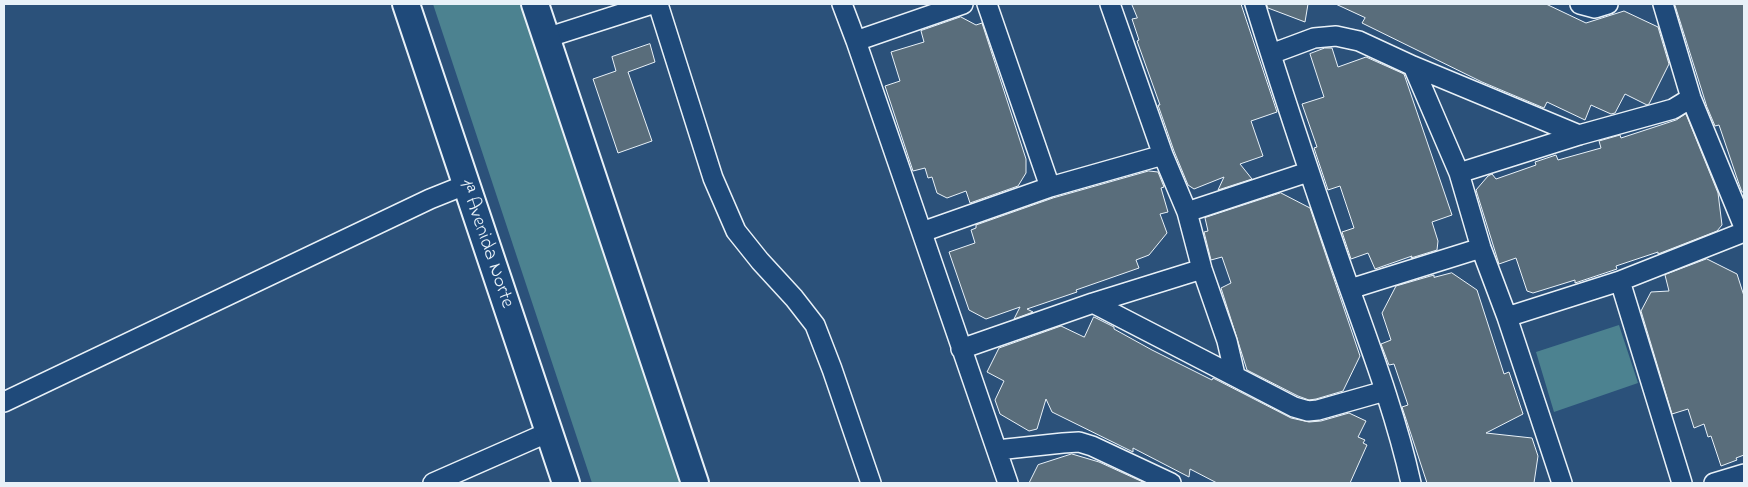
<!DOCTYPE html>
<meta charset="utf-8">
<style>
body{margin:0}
#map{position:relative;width:1748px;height:487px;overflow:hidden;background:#2b517a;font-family:"Indie Flower",sans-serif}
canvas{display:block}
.frame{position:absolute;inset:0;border:5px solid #e8f1f8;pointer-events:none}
</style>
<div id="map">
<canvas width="1748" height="487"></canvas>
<div class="frame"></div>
</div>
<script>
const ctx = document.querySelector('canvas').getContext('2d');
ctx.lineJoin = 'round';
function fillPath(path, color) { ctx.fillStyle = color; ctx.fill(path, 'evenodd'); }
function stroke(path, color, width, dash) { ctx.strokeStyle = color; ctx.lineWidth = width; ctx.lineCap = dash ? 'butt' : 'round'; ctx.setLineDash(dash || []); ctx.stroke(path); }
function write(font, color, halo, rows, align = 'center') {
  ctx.font = font + ' "Indie Flower",sans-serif'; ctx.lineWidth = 4; ctx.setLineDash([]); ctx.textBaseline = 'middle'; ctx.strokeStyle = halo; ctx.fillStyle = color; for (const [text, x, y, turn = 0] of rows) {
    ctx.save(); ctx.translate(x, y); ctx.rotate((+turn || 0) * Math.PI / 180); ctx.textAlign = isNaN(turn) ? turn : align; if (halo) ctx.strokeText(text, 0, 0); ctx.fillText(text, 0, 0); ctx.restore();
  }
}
const green = new Path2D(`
 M433,4h89l158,479h-88z
 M1619,325l19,58 -84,29 -18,-60z`);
const building = new Path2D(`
 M1132,4h109l36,108 -26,9 12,35 -23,8 12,15 -34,11 6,-13 -30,12 -6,-4 -14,-34 -16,-46h2l-23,-64 2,-1 -7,-21 5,-1z
 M1267,4h41l-3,18 -37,-14z
 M1336,4h210l40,19 38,-12 34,16 11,37 -20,40 -2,1 -22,-11 -10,19 -4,1 -20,-9 -6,15 -38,-18 -3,6 -62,-26 -120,-59 3,-5z
 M1675,4h69v188h-2l-3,-8 -20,-59 -4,1 -8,-19z
 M961,17l15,8 6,-2 44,136v14l-8,13 -48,17 -4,-12 -19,7 -10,-5 -5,-16 -4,1 -3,-10 -12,3 -28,-85 15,-5 -9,-29 33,-10 -3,-11z
 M650,44l5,18 -27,10 24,69 -34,12 -25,-74 23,-8 -4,-14z
 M1325,48h7l6,19 28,-10 38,17 48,141 -20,7 6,19 -1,9 -26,8 1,-2 -37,13 -7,-16 -17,6 -9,-27 12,-4 -14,-42 -12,4 -14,-42 3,-1 -15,-43 22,-7 -14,-43z
 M1686,114l32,79 4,32 -5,6 -59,23v-2l-42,14 1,3 -42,14v-3l-42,13 -6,-2 -11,-33 -17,6 -23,-74 12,-14 4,-2 4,5 40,-14 -1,-3 21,-7 2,5 43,-12 -2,-7 21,-6 1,3 55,-18z
 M1149,171l9,1 6,15 -3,1 7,24 -8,2 7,19 -18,22 -13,5 3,8 -63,22 1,2 -50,17 6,3 -19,7 6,-12 -34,12 -17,-9 -20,-58 26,-9 -4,-13 5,-2v-3l77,-27z
 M1281,193l29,15 50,148 -17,35 -27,8 -7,1 -11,-4 -51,-26 -26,-82 10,-5 -9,-26 -11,3 -7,-28 4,-1 -3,-13z
 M1707,259l30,15 7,22v159l-8,3 1,2 -16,6 -10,-30 -3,1 -4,-13 -10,4 -6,-19 -16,5 -31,-103 10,-19 18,-1 -4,-16z
 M1452,273l25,17 27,84 5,-2 14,42 -37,19 46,5 6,18 -4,27h-107l-25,-76 6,-2 -14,-41 -5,1 -8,-21 10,-4 -9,-27 14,-27 38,-11v2z
 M1094,317l20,10v2l38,21 60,30 1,-2 78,40 18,4 12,-1 28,-8 17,8 -8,16 7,3 -2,3 4,2 -17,38h-133l-27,-14 -1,8 -56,-29v4l-81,-40 -6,-13 -9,30 -8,2 -29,-17 -5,-14 9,-19 -17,-9 12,-24 62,-22 23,11z
 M1072,454l27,8 46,21h-116l9,-18z`);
const minor = new Path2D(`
 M658,4l55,174 23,53 24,30 34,37 21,27 17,44 39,114
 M842,4l14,37 152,442
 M987,4l63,183
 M1110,4l53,151 24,57 15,57 25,72 8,34
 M1255,4c26,84 54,168 83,252 26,75 56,150 73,227
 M1580,4l15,4 13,-4
 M1663,4l28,94 53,129
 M546,38l106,-34
 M856,41l107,-37
 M1271,54l43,-16 22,-2 23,5 54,25 166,69
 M1413,66l46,107 22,75 26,69 55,166
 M1459,173l120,-38 94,-26 18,-11
 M1187,212l121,-40
 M922,232l128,-45 113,-32
 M1620,281l62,202
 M1350,289l131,-41
 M1093,303l109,-34
 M1507,317l113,-36 124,-49
 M961,349l132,-46 201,104 14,4 10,-1 67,-19
 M4,402l426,-203 35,-14
 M997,450l66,-7 16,-1 13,4 79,37
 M433,483l116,-51
 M1714,483l30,-9`);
const secondary = new Path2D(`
 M406,4l160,479
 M535,4l160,479`);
const streetNames = [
 ["1ᵃ Avenida Norte",485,244,71]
];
fillPath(green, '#4c8290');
fillPath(building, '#596d7b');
stroke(building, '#e8f1f8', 1);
stroke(minor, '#e8f1f8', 22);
stroke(secondary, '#e8f1f8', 30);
stroke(minor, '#1f4a7a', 19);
stroke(secondary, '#1f4a7a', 26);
write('20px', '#e8f1f8', '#1f4a7a', streetNames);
</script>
